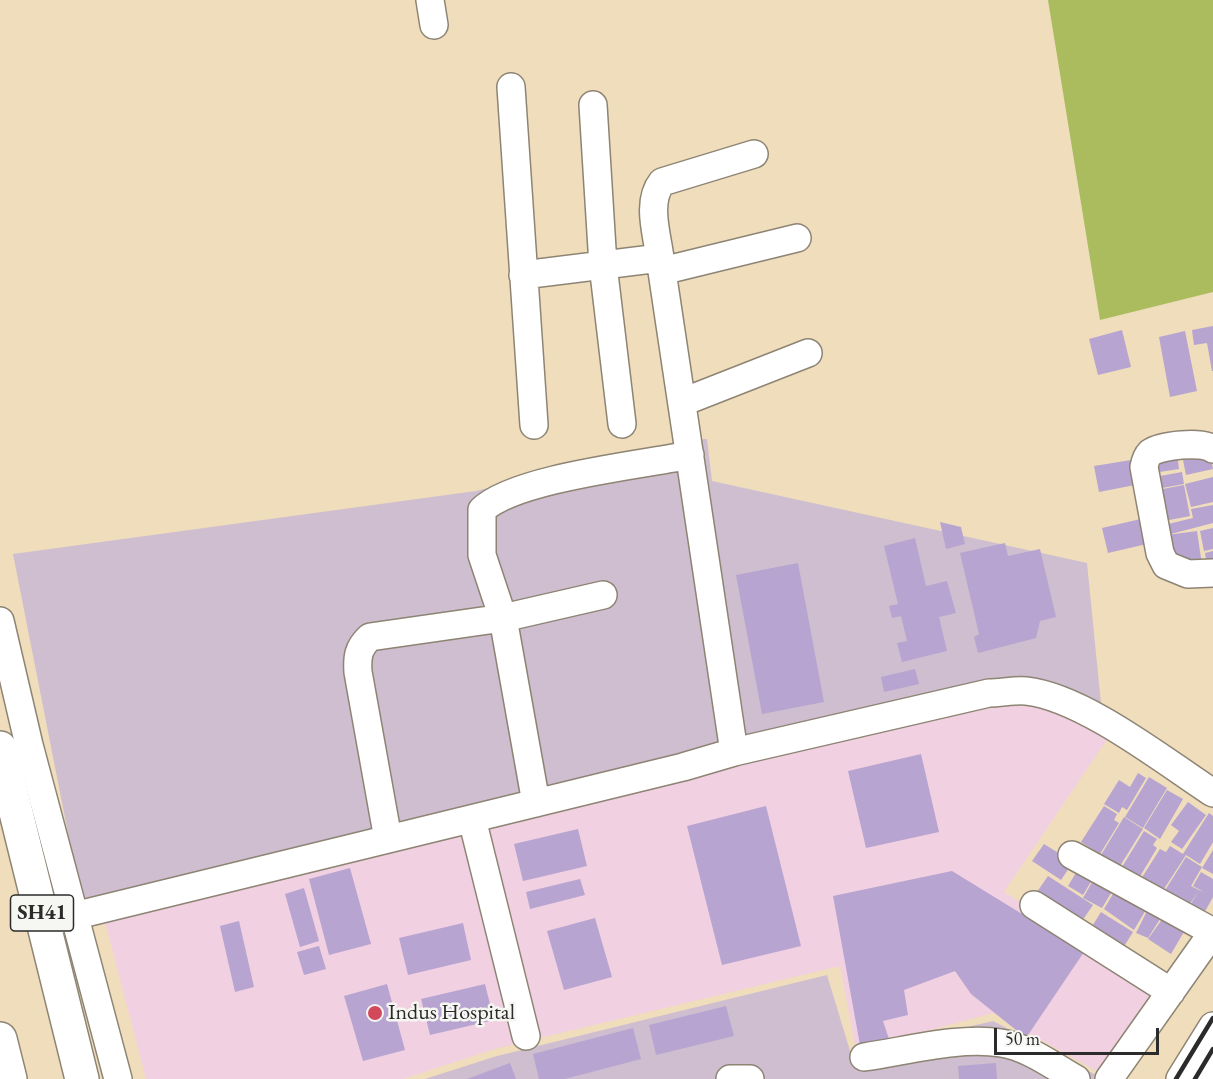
<!DOCTYPE html>
<style>
body{margin:0}
#map{position:relative;width:1213px;height:1079px;overflow:hidden;background:#efddbc;font-family:"EB Garamond",serif}
canvas{display:block}
.scale{position:absolute;left:994px;top:1028px;width:165px;height:27px;box-sizing:border-box;border:3px solid #2b2b2b;border-top:0;padding-left:8px;font-size:18px;line-height:21px;white-space:nowrap;color:#2b2b2b;-webkit-text-stroke:4px #f6f6f2;paint-order:stroke}
</style>
<div id="map">
<canvas width="1213" height="1079"></canvas>
<div class="scale">50 m</div>
</div>
<script>
const ctx = document.querySelector('canvas').getContext('2d');
ctx.lineJoin = 'round';
function fillPath(path, color) { ctx.fillStyle = color; ctx.fill(path, 'evenodd'); }
function stroke(path, color, width, dash) { ctx.strokeStyle = color; ctx.lineWidth = width; ctx.lineCap = dash ? 'butt' : 'round'; ctx.setLineDash(dash || []); ctx.stroke(path); }
function write(font, color, halo, rows, align = 'center') {
  ctx.font = font + ' "EB Garamond",serif'; ctx.lineWidth = 5; ctx.setLineDash([]); ctx.textBaseline = 'middle'; ctx.strokeStyle = halo; ctx.fillStyle = color; for (const [text, x, y, turn = 0] of rows) {
    ctx.save(); ctx.translate(x, y); ctx.rotate((+turn || 0) * Math.PI / 180); ctx.textAlign = isNaN(turn) ? turn : align; if (halo) ctx.strokeText(text, 0, 0); ctx.fillText(text, 0, 0); ctx.restore();
  }
}
const built = new Path2D(`
 M1028,699l82,36 -106,157 160,100 -57,85 -114,-64 -137,37 -16,-84 -342,82 -95,31h-257l-42,-161 885,-216z`);
const industrial = new Path2D(`
 M707,439l5,42 375,82 15,151 -48,-24 -972,214 -69,-350 463,-63 207,-51z
 M827,975l24,79 142,-33 111,58h-679l72,-23z`);
const green = new Path2D(`
 M1048,0h165v292l-113,28z`);
const building = new Path2D(`
 M1213,326v45h-1l-5,-28 -13,2 -2,-15z
 M1122,330l9,37 -33,8 -9,-36z
 M1185,331l12,60 -27,6 -11,-60z
 M1177,454l2,15 -26,4 -3,-14z
 M1210,454l3,15 -27,6 -3,-15z
 M1131,460l4,25 -36,7 -5,-26z
 M1182,472l2,12 -33,6 -2,-12z
 M1213,477v25l-22,5 -6,-23z
 M1184,485l6,31 -31,6 -7,-31z
 M1213,505v18l-50,13 -3,-10 33,-8 -2,-9z
 M1145,518l6,25 -43,10 -6,-25z
 M940,522l21,5 4,17 -19,5z
 M1213,528v21l-9,2 -4,-20z
 M1197,531l5,34 -29,4 -6,-34z
 M915,538l11,48 21,-5 9,32 -17,4 8,34 -45,11 -5,-19 10,-2 -6,-25 -9,2 -3,-12 9,-2 -14,-58z
 M1005,543l3,13 32,-7 16,68 -16,4 -4,17 -58,15 -4,-16 5,-3 -19,-81z
 M1213,551v13l-6,1 -2,-12z
 M798,563l26,139 -62,12 -26,-139z
 M915,669l4,15 -35,8 -3,-15z
 M921,754l18,78 -73,16 -18,-77z
 M1138,773l8,5 -19,32 -5,-3 -3,6 -15,-9 15,-24 11,7z
 M1149,777l18,11 -24,40 -18,-11z
 M1167,790l16,9 -23,40 -16,-11z
 M1188,802l18,13 -24,34 -11,-7 8,-11 -8,-6z
 M766,806l35,140 -79,19 -35,-139z
 M1104,806l13,8 -3,6 5,3 -19,31 -19,-12z
 M1209,813l4,3v26l-13,22 -14,-9 -24,37 -21,-13 19,-30 6,3 4,-6 13,8z
 M1124,817l19,12 -23,37 -19,-11z
 M578,829l9,37 -64,15 -9,-37z
 M1144,831l13,8 -4,6 4,3 -18,30 -17,-11z
 M1044,844l29,18 -12,18 -29,-19z
 M1213,850v24l-11,-6z
 M1186,857l16,10 -11,19 8,4 -11,17 -24,-15z
 M1080,866l15,9 -12,20 -15,-9z
 M350,868l21,76 -42,11 -20,-76z
 M952,871l132,81 -58,86 -55,-44 -16,-23 -51,19 4,25 -25,6 6,18 -29,6 -27,-149z
 M1201,872l12,7v18l-10,18 -14,-8 10,-17 5,2 -11,-6z
 M1048,876l45,29 -11,16 -45,-29z
 M1095,877l19,11 -12,20 -19,-10z
 M580,879l5,16 -55,14 -4,-17z
 M304,888l15,53 -19,6 -15,-53z
 M1116,889l31,19 -13,22 -30,-21z
 M1148,909l14,7 -14,22 -12,-5z
 M1101,912l32,20 -10,16 -32,-20z
 M595,918l17,59 -48,13 -17,-59z
 M1163,918l22,12 -14,24 -23,-15z
 M239,921l15,66 -19,5 -15,-66z
 M463,923l8,37 -63,15 -9,-37z
 M319,946l7,23 -22,6 -7,-23z
 M387,984l18,66 -42,11 -19,-65z
 M485,984l9,36 -64,15 -9,-36z
 M726,1006l8,30 -78,19 -7,-30z
 M633,1028l8,31 -76,20h-26l-6,-25z
 M510,1063l6,16h-49z
 M996,1063l1,16h-38l-1,-13z`);
const minor = new Path2D(`
 M430,0l4,25
 M511,87l23,338
 M593,105l10,160 19,159
 M662,271l135,-33
 M523,275l137,-17
 M683,402l125,-49
 M1213,449c-11,-8 -52,-4 -63,4 -4,4 -5,9 -6,14l16,86 6,12 22,9 25,-1
 M0,621l29,124 89,334
 M734,752l-74,-494c-3,-24 -14,-56 2,-76l92,-28
 M536,803l-33,-185 -21,-63v-45c33,-32 159,-45 208,-55
 M472,819l54,217
 M388,839l-30,-167c-1,-15 0,-24 12,-35l133,-19 100,-23
 M1072,855l141,77
 M1034,905l137,87
 M45,923l638,-156 51,-15 255,-59c12,0 25,-3 37,-2 57,6 138,70 187,102
 M864,1057c42,-6 97,-21 137,-14 27,4 52,23 75,36
 M730,1079h20
 M1109,1079l104,-147
 M1180,1079l33,-53
 M1204,1079l9,-15`);
const major = new Path2D(`
 M0,748l82,331
 M0,1039l10,40`);
const rail = new Path2D(`
 M1176,1079l37,-61
 M1195,1079l18,-30`);
const markers = [
 [375,1013,8,"#d1495b"]
];
const shields = [
 [42,913,63]
];
const shieldNames = [
 ["SH41",42,913]
];
const poiNames = [
 ["Indus Hospital",388,1013]
];
fillPath(built, '#f1d0e2');
fillPath(industrial, '#cebed0');
fillPath(green, '#abbc5f');
fillPath(building, '#b7a4d0');
stroke(minor, '#8d8474', 30);
stroke(major, '#8d8474', 36);
stroke(minor, '#fff', 27);
stroke(major, '#fff', 33);
stroke(rail, '#2b2b2b', 4.5);
for (const [x, y, r, color] of markers) { const dot = new Path2D(); dot.arc(x, y, r, 0, 2 * Math.PI); ctx.fillStyle = color; ctx.fill(dot); stroke(dot, '#f6f6f2', 2); }
for (const [x, y, w] of shields) { const box = new Path2D(); box.roundRect(x - w / 2, y - 18, w, 36, 4.5); ctx.fillStyle = '#f6f6f2'; ctx.fill(box); stroke(box, '#2b2b2b', 1.5); }
write('bold 21px', '#2b2b2b', null, shieldNames);
write('22px', '#2b2b2b', '#f6f6f2', poiNames, 'left');
</script>
